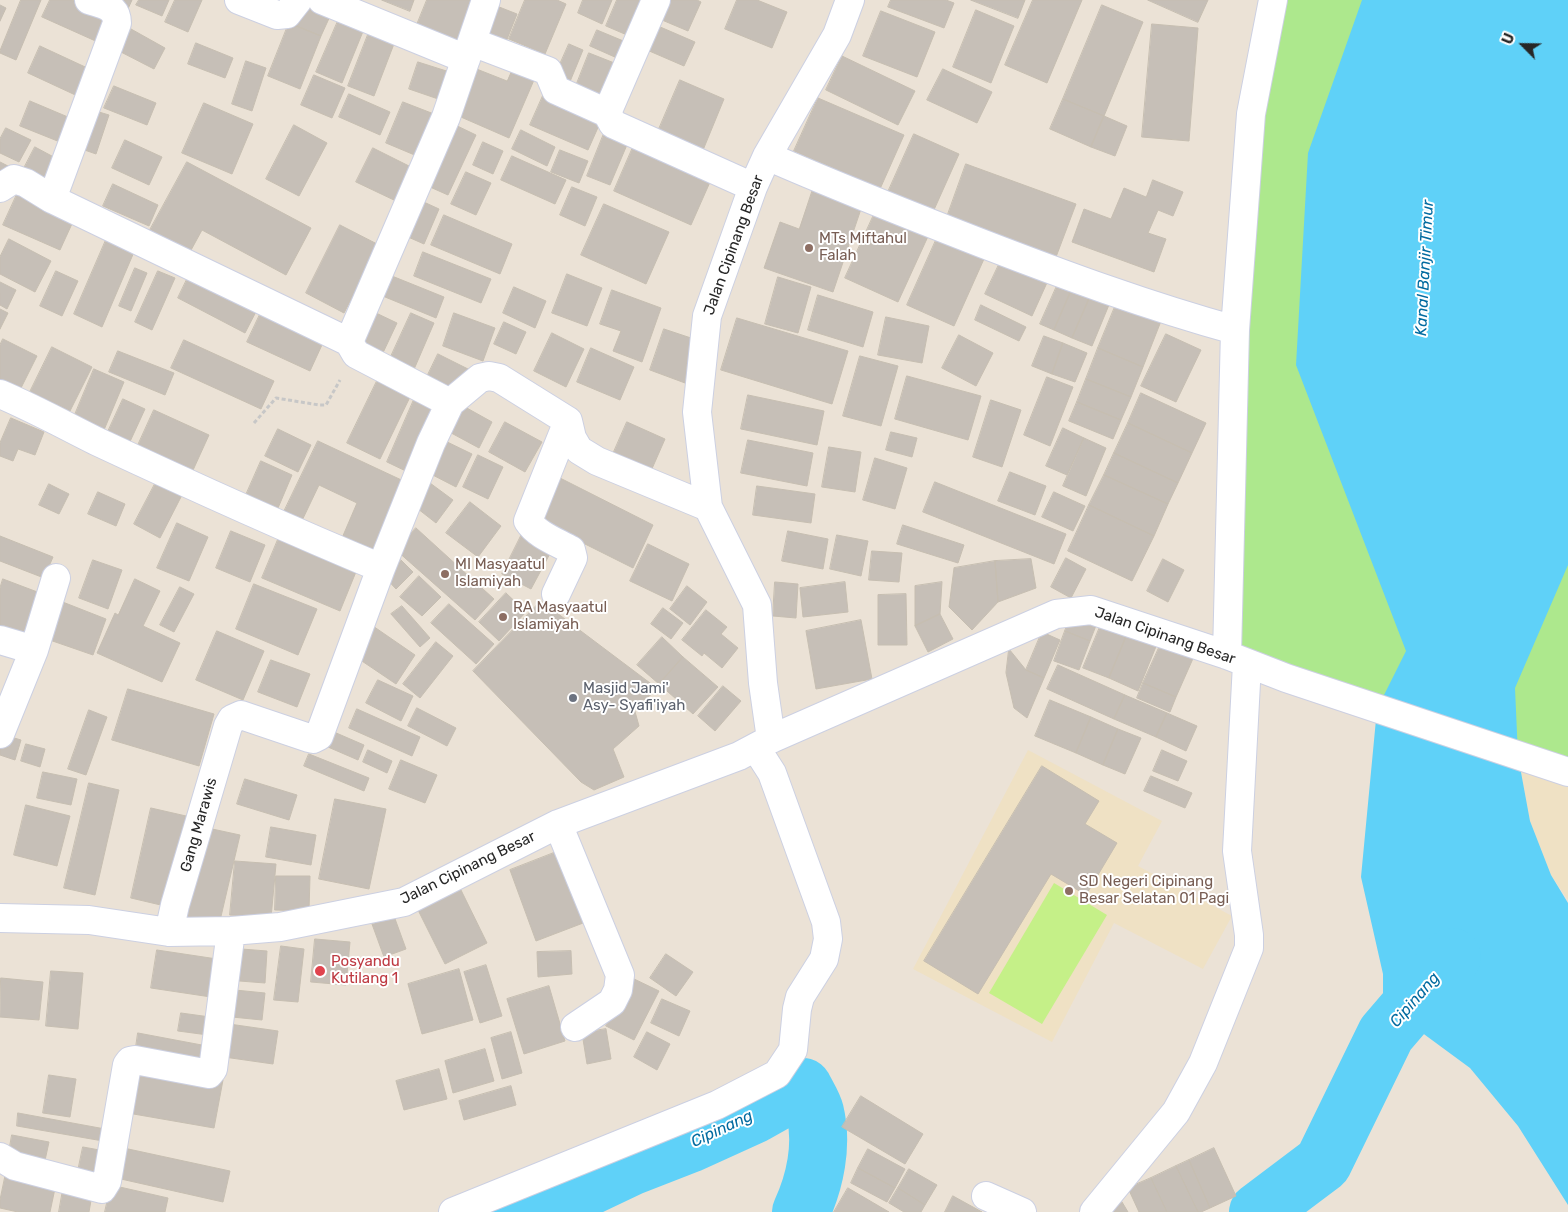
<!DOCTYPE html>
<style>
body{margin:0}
#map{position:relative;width:1568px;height:1212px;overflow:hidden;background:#ebe2d6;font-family:Rubik,sans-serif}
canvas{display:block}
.north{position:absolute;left:1498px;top:20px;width:50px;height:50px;-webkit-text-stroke:4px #fff;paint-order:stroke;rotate:293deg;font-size:14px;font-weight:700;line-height:20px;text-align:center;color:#272727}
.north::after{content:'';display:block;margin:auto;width:18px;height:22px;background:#272727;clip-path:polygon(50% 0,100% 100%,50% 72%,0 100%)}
</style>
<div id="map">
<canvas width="1568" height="1212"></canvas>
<div class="north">U</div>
</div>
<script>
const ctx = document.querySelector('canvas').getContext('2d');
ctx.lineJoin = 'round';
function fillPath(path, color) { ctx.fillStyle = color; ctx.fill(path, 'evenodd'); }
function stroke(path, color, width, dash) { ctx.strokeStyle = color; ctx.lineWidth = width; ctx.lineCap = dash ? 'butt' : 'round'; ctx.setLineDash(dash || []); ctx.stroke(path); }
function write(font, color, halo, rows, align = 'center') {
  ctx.font = font + ' Rubik,sans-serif'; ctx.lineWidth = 4; ctx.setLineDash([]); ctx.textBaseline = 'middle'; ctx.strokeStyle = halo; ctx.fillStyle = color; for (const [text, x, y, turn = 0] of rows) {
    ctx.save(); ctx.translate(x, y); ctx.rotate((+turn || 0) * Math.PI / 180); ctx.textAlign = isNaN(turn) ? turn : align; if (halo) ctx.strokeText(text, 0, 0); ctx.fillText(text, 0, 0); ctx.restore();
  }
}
const education = new Path2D(`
 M1028,750l134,71 -24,45 94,50 -29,53 -89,-46 -62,119 -139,-73z
 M1518,756l50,16v128l-17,-25 -21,-54z`);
const green = new Path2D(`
 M1273,0h295v772l-341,-117 8,-325z`);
const pitch = new Path2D(`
 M1054,883l53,32 -65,109 -53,-31z`);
const water = new Path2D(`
 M1362,0h206v565l-53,123 3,68 12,65 21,54 17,28v302l-50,-79 -48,-58 -87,-64v-30l-22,-97 16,-168 29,-58 -110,-286 12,-212z`);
const river = new Path2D(`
 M517,1212l69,-24 44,-21 59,-23 66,-30 48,-27c4,8 10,17 12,25 8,33 0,70 -14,100
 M1258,1212l65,-49 63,-129 66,-77`);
const building = new Path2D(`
 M21,0h20l-25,60 -16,-7v-2z
 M50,0h22l39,17 -11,26 -58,-26z
 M105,0h27l-5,11z
 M139,0h30l-7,16 -26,-11z
 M175,0h27l-14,32 -23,-10z
 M382,0h32l-4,11z
 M427,0h54l-20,50 -47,-18z
 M525,0h32l9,4 -21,50 -36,-15z
 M583,0h29l-10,24 -24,-11z
 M617,0h22l10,4 -15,34 -28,-12z
 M670,0h27l4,2 -13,29 -26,-11z
 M737,0h20l30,12 -15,36 -47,-19z
 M891,0h55l8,3 -10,25 -56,-21z
 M971,0h54l-7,18z
 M1033,0h49l-35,83 -42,-18z
 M1148,0h60l-10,22z
 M301,2l30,12 -10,22 -32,-13z
 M489,3l28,11 -11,28 -28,-12z
 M0,5l6,3 -6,13z
 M1102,5l41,17 -39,94 -41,-17z
 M976,10l38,16 -23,57 -38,-16z
 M881,11l54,21 -18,45 -54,-21z
 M341,14l25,10 -24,59 -26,-11z
 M289,23l32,13 -21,53 -32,-13z
 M1152,24l46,4 -9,113 -47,-4z
 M658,26l37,16 -11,24 -37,-16z
 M371,27l26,9 -23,60 -26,-10z
 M131,29l34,19 -11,21 -35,-18z
 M597,30l36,15 -7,17 -36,-16z
 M196,43l37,15 -8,20 -37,-14z
 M569,44l14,6 -14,34 -15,-6z
 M40,46l56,26 -12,27 -56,-26z
 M589,53l33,13 -15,39 -33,-14z
 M842,56l73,35 -17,34 -72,-35z
 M246,61l20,7 -14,43 -20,-7z
 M418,62l38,12 -9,28 -38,-13z
 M515,64l22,9 -28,65 -55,-24 20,-46 33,13z
 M943,69l49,23 -15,31 -50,-23z
 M314,75l31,13 -13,30 -31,-13z
 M680,80l44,19 -23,56 -45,-19z
 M114,86l42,17 -9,22 -43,-17z
 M546,89l58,25 -16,36 -58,-25z
 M349,94l41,18 -10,23 -41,-18z
 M818,98l86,37 -24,54 -86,-38z
 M1063,99l41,17 -13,31 -41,-18z
 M30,101l45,19 -10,24 -45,-18z
 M403,102l31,12 -17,42 -31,-13z
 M204,103l49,21 -21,50 -50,-21z
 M89,109l20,6 -13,39 -20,-7z
 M1104,116l23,10 -12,30 -24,-9z
 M449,122l27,13 -28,60 -27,-12z
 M294,125l33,18 -28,53 -33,-17z
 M6,128l25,12 -12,22 -19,-9v-14z
 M521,130l34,17 -8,19 -35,-17z
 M605,131l24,9 -19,45 -23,-9z
 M914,134l45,20 -30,67 -45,-20z
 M637,138l77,35 -23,52 -77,-34z
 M125,140l37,17 -13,28 -37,-17z
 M483,142l20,9 -10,23 -20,-9z
 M35,147l28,15 -14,25 -27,-15z
 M373,148l40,20 -17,33 -40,-19z
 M560,150l28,11 -9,22 -28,-11z
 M512,156l54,24 -11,24 -54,-24z
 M0,162l8,4 -8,16z
 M187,162l124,66 -25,47 -84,-45 -12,22 -40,-22z
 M966,164l110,40 -20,53 -109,-40z
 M466,172l25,11 -15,32 -25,-11z
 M1153,180l30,12 -10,24 -15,-6 -10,23 18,6 -12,33 -82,-30 12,-33 27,10 13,-31 22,9z
 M815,183l49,17 -31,92 -69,-24 16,-46 19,7z
 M113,184l45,21 -9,21 -46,-20z
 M572,187l25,10 -12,29 -25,-11z
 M19,190l57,25 -16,35 -57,-25z
 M415,198l24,11 -15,35 -25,-11z
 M604,204l65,28 -23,52 -65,-29z
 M877,208l53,24 -32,70 -53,-24z
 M444,215l68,29 -12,30 -69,-29z
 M340,225l39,20 -35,68 -38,-20z
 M941,229l47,21 -34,76 -47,-21z
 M9,239l42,22 -16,31 -35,-18v-17z
 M106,240l28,12 -32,75 -28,-13z
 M423,252l68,27 -10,24 -67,-27z
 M1004,254l46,22 -18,40 -47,-22z
 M135,268l12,5 -16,38 -12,-5z
 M192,269l68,35 -15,29 -67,-35z
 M56,271l22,10 -16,35 -22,-10z
 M158,271l17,7 -23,52 -17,-8z
 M382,272l62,25 -8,21 -63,-26z
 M567,274l35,14 -15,38 -35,-13z
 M778,277l33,10 -13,46 -33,-9z
 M1060,279l14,5 -20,46 -14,-6z
 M0,282l16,8 -9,19 -7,-4z
 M1074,284l18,8 -20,46 -18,-8z
 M514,287l32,14 -11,27 -32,-15z
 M612,290l49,18 -19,54 -29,-11 8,-20 -21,-7z
 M1092,292l19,8 -19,46 -20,-8z
 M818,295l55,17 -10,35 -55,-17z
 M1119,297l44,19 -20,51 -45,-19z
 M981,305l45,22 -7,14 -44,-21z
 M264,306l63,28 -17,37 -63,-29z
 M0,309l8,4 -8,16z
 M376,313l21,10 -16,34 -21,-9z
 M411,313l23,10 -22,51 -24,-11z
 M454,313l41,15 -12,33 -40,-15z
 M886,317l43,9 -7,37 -44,-8z
 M737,318l111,33 -16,53 -111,-34z
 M504,322l22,10 -10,22 -22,-10z
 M664,329l30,10 -9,44 -35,-13z
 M552,333l32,16 -18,38 -32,-16z
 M1166,334l35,16 -25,52 -35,-16z
 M959,335l34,18 -17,33 -34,-18z
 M1044,336l19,7 -11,31 -20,-8z
 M3,339l34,17 -18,36 -19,-10v-37z
 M184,340l90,41 -13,28 -90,-41z
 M1063,343l24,10 -12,29 -23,-8z
 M52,347l40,20 -22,44 -40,-19z
 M591,348l43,19 -14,33 -43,-18z
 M1098,348l45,19 -12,30 -45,-18z
 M118,351l56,22 -9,22 -56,-23z
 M438,354l30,15 -13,26 -30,-14z
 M860,356l38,10 -17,60 -38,-10z
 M94,369l30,13 -20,48 -30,-13z
 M907,376l74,20 -13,44 -73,-21z
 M1047,377l26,10 -23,59 -26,-11z
 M1086,379l45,18 -10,23 -44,-18z
 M377,381l33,16 -30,62 -33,-16z
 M1141,393l65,30 -14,30 -64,-30z
 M416,395l23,10 -29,68 -23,-11z
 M748,395l76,16 -7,34 -76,-16z
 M123,399l22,10 -17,37 -22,-10z
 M991,400l30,10 -19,57 -29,-10z
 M456,402l36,20 -13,26 -37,-20z
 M1077,402l44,18 -8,19 -44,-18z
 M154,410l55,25 -20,44 -55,-25z
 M11,418l33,14 -9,23 -17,-6 -5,12 -13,-5v-13z
 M505,422l37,20 -17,30 -36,-20z
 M627,422l38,17 -14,32 -38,-17z
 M1128,423l64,30 -14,30 -64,-30z
 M1063,428l21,10 -17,37 -21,-9z
 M278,429l33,16 -13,27 -33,-16z
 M891,432l26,6 -5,19 -26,-7z
 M1084,438l22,10 -20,48 -23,-10z
 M441,439l31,15 -16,33 -31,-16z
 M748,440l65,13 -6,33 -66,-13z
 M318,441l92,43 -32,71 -36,-17 15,-35 -38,-18 -21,44 -18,-9z
 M829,447l32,5 -6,40 -33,-5z
 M1114,453l64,30 -10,21 -64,-29z
 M478,455l25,12 -15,32 -25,-12z
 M875,458l32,10 -12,41 -32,-9z
 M261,461l31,14 -14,33 -32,-13z
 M1010,472l36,14 -11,29 -37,-14z
 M1104,475l64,29 -14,32 -65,-31z
 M560,478l93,47 -20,43 -94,-47z
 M156,482l26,13 -22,43 -26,-14z
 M935,482l131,52 -12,30 -131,-52z
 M430,483l23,17 -17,23 -23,-18z
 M49,484l20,10 -10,20 -20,-9z
 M757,486l58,8 -4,29 -58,-8z
 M98,492l27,12 -9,22 -28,-12z
 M1054,492l31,14 -12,25 -31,-14z
 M470,502l31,24 -23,31 -32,-24z
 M1089,505l65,31 -22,45 -64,-30z
 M177,523l31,14 -19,44 -32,-13z
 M903,525l61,20 -6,18 -61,-19z
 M416,528l78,71 -19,21 -79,-70z
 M282,530l78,32 -20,49 -78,-33z
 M231,531l34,14 -15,37 -34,-14z
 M788,531l40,8 -5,30 -41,-8z
 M523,532l30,16 -22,41 -29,-15z
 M837,535l31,6 -7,35 -31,-7z
 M0,536l53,21 -9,21 -44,-17z
 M648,544l41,20 -17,37 -42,-20z
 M872,551l30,2 -3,29 -30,-2z
 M1066,558l20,11 -15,29 -20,-11z
 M1031,559l5,29 -38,14 -3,-41z
 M1163,559l21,11 -16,32 -21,-11z
 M93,560l29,10 -14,39 -29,-11z
 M401,560l12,12 -17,17 -12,-13z
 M995,561l3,41 -26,28 -23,-23 5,-39z
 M419,576l22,21 -19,19 -22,-19z
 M3,579l37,14 -17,49 -23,-8v-46z
 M135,579l25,12 -17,35 37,17 -18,39 -65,-29 18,-40 3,2z
 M775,582l23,2 -2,34 -23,-2z
 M845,582l3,30 -45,5 -3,-29z
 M942,582l-2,32 -25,12v-40z
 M254,584l63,25 -19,46 -62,-26z
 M687,586l20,16 -17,23 -20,-16z
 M180,587l14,7 -20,38 -14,-7z
 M506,593l20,19 -27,29 -20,-19z
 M906,594l1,51h-29v-50z
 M55,599l51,20 -13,36 -52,-18z
 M541,601l117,88 -24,19 5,18 -26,23 11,28 -30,13 -13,-8 -108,-111z
 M449,604l45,40 -18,20 -45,-41z
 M402,606l28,32 -10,9 -29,-33z
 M663,608l20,15 -12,16 -20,-15z
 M706,610l21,17 -6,7 17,14 -16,20 -18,-15 -2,3 -20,-16z
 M1072,613l25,10 -7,18 -25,-10z
 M940,614l13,25 -25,13 -13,-26z
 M861,620l11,59 -56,10 -10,-58z
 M1102,622l26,10 -19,46 -26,-10z
 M370,624l45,31 -19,29 -46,-31z
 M217,631l47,20 -21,49 -47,-20z
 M1065,631l25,10 -11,29 -25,-9z
 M1042,632l18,8 -16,38 -18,-8z
 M1128,632l29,12 -19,47 -29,-13z
 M662,637l21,20 -24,27 -22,-19z
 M1163,639l32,15 -19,43 -33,-14z
 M436,642l17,14 -33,42 -17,-14z
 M1009,649l17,21 18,8 -17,40 -13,-10 -8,-35z
 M683,657l35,30 -25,27 -34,-30z
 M271,660l39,14 -13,33 -39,-15z
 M1058,665l67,30 -11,24 -67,-30z
 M378,680l35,16 -12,25 -35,-18z
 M1143,683l33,14 -6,15 -33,-14z
 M723,686l18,15 -26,30 -17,-15z
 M128,689l86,25 -15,52 -87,-26z
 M1125,695l42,18 -11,24 -42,-18z
 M1050,700l41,17 -15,36 -41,-17z
 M417,708l39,20 -9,18 -39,-20z
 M357,709l63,28 -8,19 -63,-28z
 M89,710l18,7 -21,58 -18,-6z
 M1167,713l30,13 -11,25 -30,-14z
 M1091,717l27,12 -15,36 -27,-12z
 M1118,729l23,9 -16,36 -22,-9z
 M334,732l30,13 -6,15 -30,-13z
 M4,735l17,5 -6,20 -15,-5v-7z
 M26,744l19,5 -5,18 -19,-6z
 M368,750l24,11 -5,12 -24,-11z
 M1162,750l25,11 -9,20 -25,-10z
 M309,754l60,24 -5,13 -60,-25z
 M401,760l36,15 -12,28 -36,-14z
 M1042,766l57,35 -14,23 32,19 -31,52 -35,-21 -73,120 -54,-33z
 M43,772l34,7 -6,26 -34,-7z
 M1151,776l41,17 -7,15 -41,-17z
 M245,779l52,16 -8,25 -52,-16z
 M89,783l30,7 -24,105 -31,-7z
 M335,799l51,10 -17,80 -50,-10z
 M26,805l44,11 -13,50 -43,-11z
 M151,808l35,8 -21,90 -34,-8z
 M203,827l37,8 -21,90 -36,-8z
 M271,827l45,8 -5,30 -45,-8z
 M564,849l27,71 -55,21 -26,-71z
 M235,861l41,3 -5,54 -41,-3z
 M276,876h34l-1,35 -34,-1z
 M459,886l28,57 -42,21 -28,-56z
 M394,916l12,33 -22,8 -12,-33z
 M315,939l35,3 -4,43 -35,-3z
 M281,946l23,3 -6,53 -24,-2z
 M229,948l38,3 -2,32 -38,-3z
 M157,950l60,9 -6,38 -60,-9z
 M571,951l1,23 -34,3 -1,-25z
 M666,954l27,18 -17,24 -26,-18z
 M486,965l16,51 -22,7 -16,-51z
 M459,969l14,51 -51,14 -14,-50z
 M51,971l32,2 -5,56 -32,-3z
 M630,977l29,14 -25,49 -28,-14z
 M1,978l42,4 -4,38 -39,-3z
 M549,986l16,55 -41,13 -17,-55z
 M225,989l40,4 -3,27 -40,-4z
 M662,999l28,12 -11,25 -28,-13z
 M181,1013l29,4 -2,18 -30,-4z
 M222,1023l56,8 -5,33 -56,-8z
 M606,1029l5,30 -24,5 -5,-31z
 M511,1032l11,41 -20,6 -11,-41z
 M647,1032l23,12 -13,26 -23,-13z
 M138,1033l69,13 -3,20 -69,-12z
 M485,1049l9,32 -41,12 -8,-32z
 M130,1063l93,17 -9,48 -92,-16z
 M439,1069l8,30 -43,11 -8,-29z
 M49,1075l27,4 -6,38 -27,-4z
 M511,1086l5,19 -52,15 -5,-19z
 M861,1096l62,38 -18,30 -63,-37z
 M18,1113l87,16 -2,12 -86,-15z
 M12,1135l37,7 -5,23 -36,-7z
 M83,1147l22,4 -5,29 -23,-4z
 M119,1147l111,24 -7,31 -111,-25z
 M1214,1148l22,48 -26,12 -21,-48z
 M868,1149l37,20 -10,19 -37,-20z
 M1189,1160l21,48 -9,4h-3l-22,-46z
 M1176,1166l22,46h-31l-16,-34z
 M7,1168l50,11 -7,33h-32l-18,-4v-8z
 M858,1168l37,20 -8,14 -36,-19z
 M909,1169l28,16 -12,20 -27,-17z
 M1151,1178l16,34h-28l-11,-24z
 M64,1184l29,5 -4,23h-30z
 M111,1185l57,13 -3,14h-60z
 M848,1188l41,24h-55z
 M898,1188l27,17 -4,7h-17l-15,-9z
 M953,1196l29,16h-37z
 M1122,1202l6,10h-17l-1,-2z`);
const path = new Path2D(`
 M254,423l22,-25 43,7h7l14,-25`);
const minor = new Path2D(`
 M239,0l38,15 10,-1 11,-14
 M322,0l144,59
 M472,42l76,29 8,19 51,23 6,11 140,63
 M607,113l49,-113
 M767,156c71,31 142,59 214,87 83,32 167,63 254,87
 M0,188l14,-9 12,4 26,16 297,143 97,-225 40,-117
 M52,199l65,-176c0,-17 -14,-18 -28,-23
 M349,342l7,12 94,49 30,-25 9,-2 10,2 69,43 4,17 7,12 18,11 111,46
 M0,394c33,14 64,31 96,47 94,44 189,87 285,127l50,-125 19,-40
 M556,594l17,-36 -2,-8c-14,-8 -34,-15 -43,-29l40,-100
 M0,640l34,10
 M1227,655l8,-325 16,-216 22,-114
 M0,734l34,-84 22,-72
 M771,739l-8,-56 -6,-78 -49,-98 -11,-95 10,-96 46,-129 14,-31 70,-121 13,-35
 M558,824l62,151 -2,15 -6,12 -37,25
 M0,918l89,2 80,12 62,-1 49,-4 124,-25 154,-78 181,-68 32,-17 285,-125 35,-4 136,45 59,23 282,94
 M169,932l6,-27 53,-179 4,-7 9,-4 68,23 4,1 6,-3 62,-168
 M0,1157l15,9 87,23 5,-8 20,-116 3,-4 5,-1 74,14 4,-5 18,-138
 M986,1196l36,16
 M453,1212l264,-107 60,-31 16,-24 4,-41 3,-12 24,-38 4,-20 -2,-17 -54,-149 -16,-25
 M1094,1212l82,-100 27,-49 46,-115v-13l-12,-84 10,-187`);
const markers = [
 [809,248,5,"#8d6e63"],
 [445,574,5,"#8d6e63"],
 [503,617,5,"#8d6e63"],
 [573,698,5,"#6b7280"],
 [1069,891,5,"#8d6e63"],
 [320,971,6,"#e0444e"]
];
const educationNames = [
 ["MTs Miftahul",819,239],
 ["Falah",819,256],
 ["MI Masyaatul",455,565],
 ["Islamiyah",455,582],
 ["RA Masyaatul",513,608],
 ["Islamiyah",513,625],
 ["SD Negeri Cipinang",1079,882],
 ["Besar Selatan 01 Pagi",1079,899]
];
const streetNames = [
 ["Jalan Cipinang Besar",734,245,-70],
 ["Jalan Cipinang Besar",1165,636,19],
 ["Gang Marawis",199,825,-74],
 ["Jalan Cipinang Besar",468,868,-26]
];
const worshipNames = [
 ["Masjid Jami'",583,689],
 ["Asy- Syafi'iyah",583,706]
];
const healthNames = [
 ["Posyandu",331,962],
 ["Kutilang 1",331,979]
];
const waterNames = [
 ["Kanal Banjir Timur",1425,268,-87],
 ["Cipinang",1415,1000,-49],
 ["Cipinang",722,1129,-25]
];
fillPath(education, '#efe1c4');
fillPath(green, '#ade88d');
fillPath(pitch, '#c5f088');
fillPath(water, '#5fd1f8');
stroke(river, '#5fd1f8', 58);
fillPath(building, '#c6bfb7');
stroke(building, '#c6beb1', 1);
stroke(minor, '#ccd0e2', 30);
stroke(path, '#c7c7c7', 3, [4, 2.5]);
stroke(minor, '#fff', 28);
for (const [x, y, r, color] of markers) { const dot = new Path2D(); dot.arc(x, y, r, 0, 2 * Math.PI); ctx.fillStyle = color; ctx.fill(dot); stroke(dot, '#fff', 2); }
write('15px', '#785e54', '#fff', educationNames, 'left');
write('15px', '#272727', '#fff', streetNames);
write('15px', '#5b616d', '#fff', worshipNames, 'left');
write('15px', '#be3a42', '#fff', healthNames, 'left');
write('italic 16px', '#026ba0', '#fff', waterNames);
</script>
